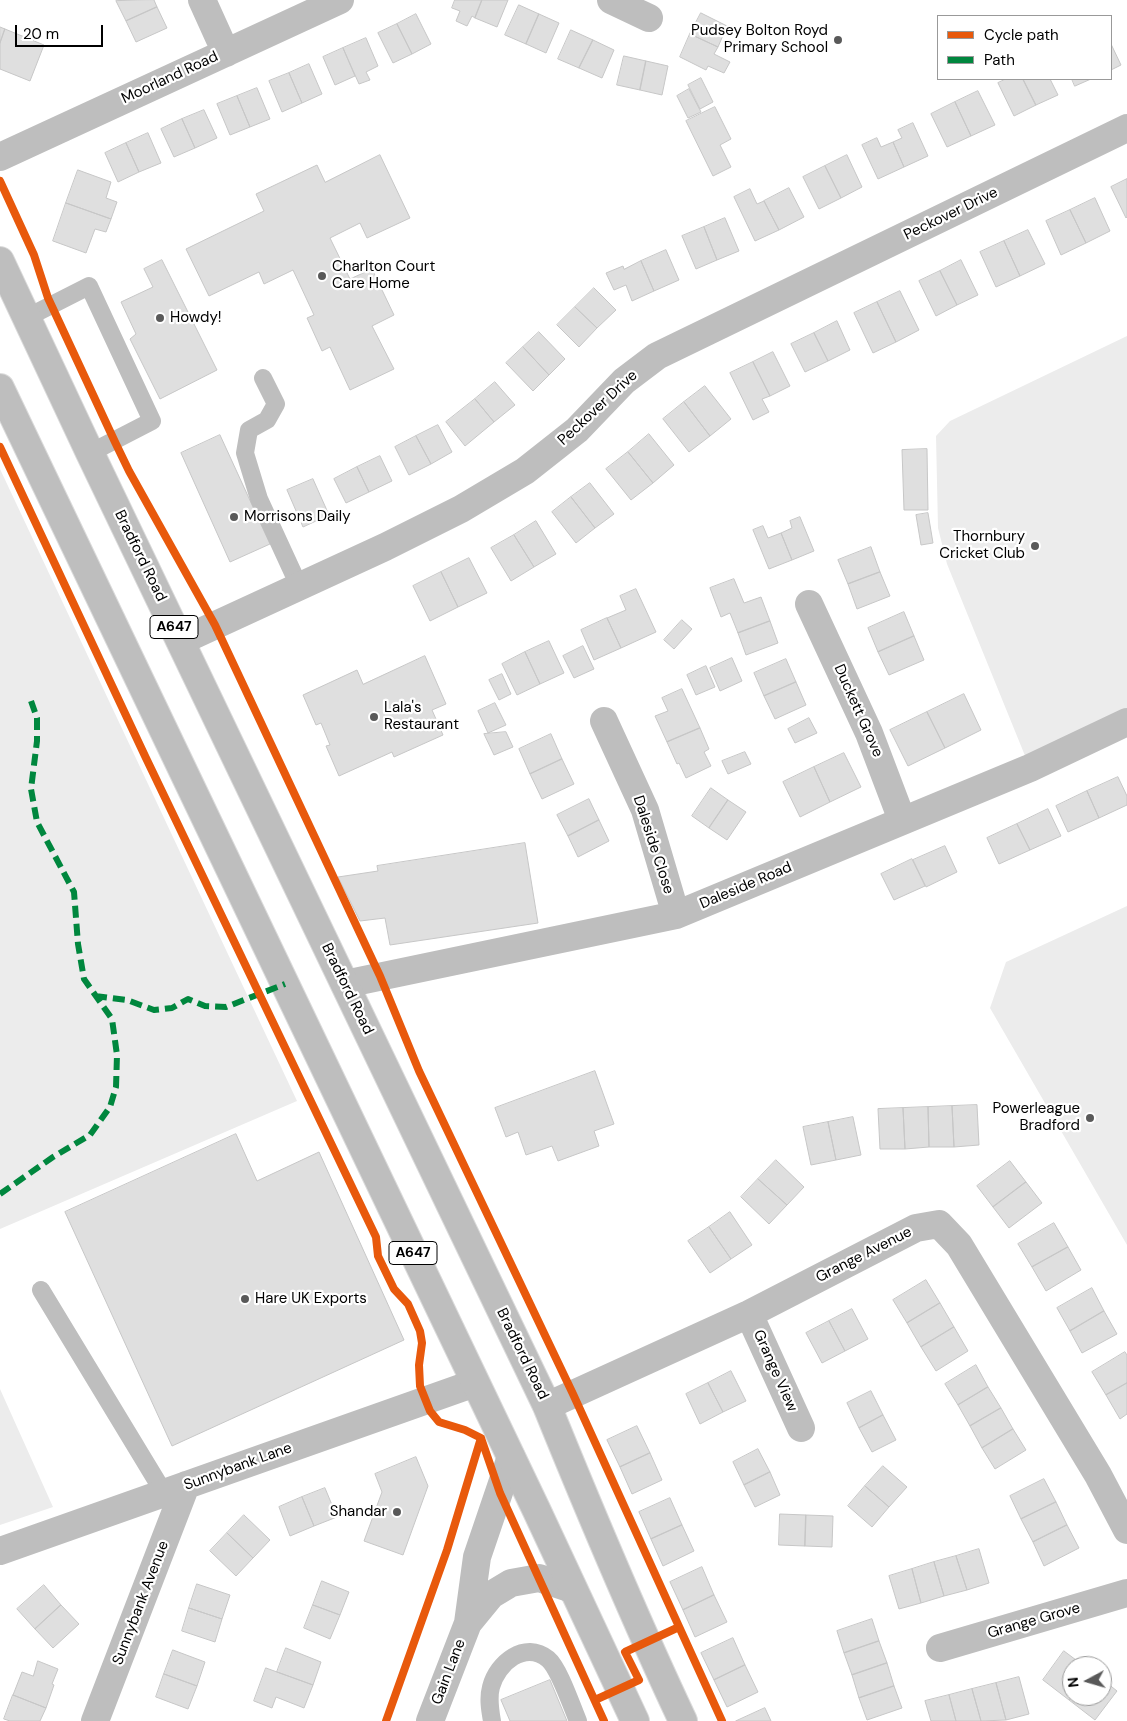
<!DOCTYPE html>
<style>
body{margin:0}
#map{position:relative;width:1127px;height:1721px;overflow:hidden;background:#fff;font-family:"DM Sans",sans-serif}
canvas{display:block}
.legend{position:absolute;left:937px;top:15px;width:175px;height:65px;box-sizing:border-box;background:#fff;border:1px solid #999;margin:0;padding:6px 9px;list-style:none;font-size:15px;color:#000}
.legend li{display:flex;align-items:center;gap:10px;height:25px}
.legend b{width:25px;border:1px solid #999}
.north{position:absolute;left:1062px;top:1656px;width:50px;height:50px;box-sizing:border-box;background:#fff;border:1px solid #999;border-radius:50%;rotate:264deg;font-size:14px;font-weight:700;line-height:20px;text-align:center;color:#000}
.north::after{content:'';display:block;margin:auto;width:18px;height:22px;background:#595959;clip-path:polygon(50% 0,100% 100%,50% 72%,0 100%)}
.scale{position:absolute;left:15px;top:25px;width:88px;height:22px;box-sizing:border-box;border:2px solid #000;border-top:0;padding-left:6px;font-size:15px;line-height:18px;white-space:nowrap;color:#000;-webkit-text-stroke:4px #fff;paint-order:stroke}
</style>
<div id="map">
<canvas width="1127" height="1721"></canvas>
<ul class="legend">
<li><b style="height:6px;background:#e8590c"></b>Cycle path</li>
<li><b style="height:6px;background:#00873e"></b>Path</li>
</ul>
<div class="north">N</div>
<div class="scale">20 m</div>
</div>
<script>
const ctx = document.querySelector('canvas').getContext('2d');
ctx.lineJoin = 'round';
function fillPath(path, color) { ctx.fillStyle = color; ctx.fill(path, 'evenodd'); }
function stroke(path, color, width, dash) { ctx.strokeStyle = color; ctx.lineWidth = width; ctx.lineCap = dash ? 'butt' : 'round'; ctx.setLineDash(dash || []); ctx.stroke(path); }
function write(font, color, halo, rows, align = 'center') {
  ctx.font = font + ' "DM Sans",sans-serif'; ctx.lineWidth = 4.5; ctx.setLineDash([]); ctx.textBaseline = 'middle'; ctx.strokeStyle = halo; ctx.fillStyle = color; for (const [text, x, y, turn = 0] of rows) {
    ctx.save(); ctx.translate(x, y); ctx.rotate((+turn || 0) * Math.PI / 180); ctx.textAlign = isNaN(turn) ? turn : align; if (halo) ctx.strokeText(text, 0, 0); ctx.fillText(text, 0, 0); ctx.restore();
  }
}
const green = new Path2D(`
 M1127,336v386l-97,46 -83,-204 -9,-36 -2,-92 14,-15z
 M0,469l297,632 -297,128z
 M1127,906v339l-137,-237 16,-46z
 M0,1389l53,118 -53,18z`);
const building = new Path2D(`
 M154,0l3,7 -31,14 -10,-20z
 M455,0h27l-7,18 -3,-2 -5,10 -11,-5 4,-10 -8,-3z
 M482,0h26l-11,27 -22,-9z
 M519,5l20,9 -13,30 -21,-9z
 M157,7l10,21 -31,14 -10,-21z
 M701,13l26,13 -9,21 -28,-13z
 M416,14l15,30 -19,10 -15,-30z
 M539,14l20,9 -13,30 -20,-9z
 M397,24l15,30 -19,9 -15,-30z
 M0,27l5,2 -5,14z
 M5,29l39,16 -14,36 -30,-12v-26z
 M571,30l22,10 -14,28 -21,-9z
 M690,34l28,13 -4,7 16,8 -6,11 -16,-7 -2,4 -26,-13z
 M366,38l12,28 -12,6 4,8 -11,4 -16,-36z
 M593,40l21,10 -12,28 -23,-10z
 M1111,44l10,21 -10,5z
 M343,48l12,28 -20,9 -12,-28z
 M624,56l22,5 -6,29 -23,-5z
 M646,61l22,5 -6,29 -22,-5z
 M309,64l13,30 -20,9 -13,-30z
 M289,73l13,30 -20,9 -13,-31z
 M701,78l12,24 -13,7 -12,-24z
 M1006,79h17l13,26 -22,11 -16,-33z
 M1023,79h27l8,16 -22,10z
 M1072,79h19l-16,7z
 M257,88l13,31 -20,8 -13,-31z
 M689,89l12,23 -13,6 -11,-22z
 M978,91l17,34 -24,11 -16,-34z
 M237,96l13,31 -20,8 -13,-31z
 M955,102l16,34 -24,11 -16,-33z
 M715,107l16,32 -11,6 11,22 -18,9 -27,-55z
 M204,110l13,28 -22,10 -13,-29z
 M182,119l13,29 -21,9 -13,-28z
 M913,123l15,33 -24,11 -11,-25 9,-4 -4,-8z
 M148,133l13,30 -22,9 -13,-29z
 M877,138l4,9 12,-5 11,25 -26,12 -16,-34z
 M126,143l13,29 -21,10 -13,-29z
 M380,155l30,63 -43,20 -7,-15 -30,15 20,41 22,-10 22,46 -22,11 22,43 -44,21 -20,-43 -8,4 -15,-33 7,-3 -21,-45 -29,14 -5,-12 -50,24 -23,-47 78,-38 -8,-17 61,-29 8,17z
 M847,155l15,32 -21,11 -16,-32z
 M825,166l16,32 -22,11 -16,-32z
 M78,170l33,12 -5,16 11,4 -6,17 -45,-16z
 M1127,179v38l-1,1 -15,-31z
 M789,188l15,29 -25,13 -15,-29z
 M750,189l7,15 7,-3 15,29 -24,11 -21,-44z
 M1095,198l15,33 -24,12 -16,-33z
 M66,203l45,16 -5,13 -11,-3 -9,24 -33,-12z
 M1070,210l16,33 -25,12 -15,-34z
 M725,218l14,33 -22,9 -13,-33z
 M704,227l13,33 -21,9 -14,-33z
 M1028,230l17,34 -25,12 -16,-35z
 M1004,241l16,35 -24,11 -16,-35z
 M666,250l13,30 -25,11 -13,-30z
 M162,260l55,110 -57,29 -30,-60 6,-5 -15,-32 32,-15 -9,-18z
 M961,260l17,35 -21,10 -17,-34z
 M641,261l13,30 -22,10 -6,-16 -12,5 -8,-17 17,-7 1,3z
 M940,271l17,34 -21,11 -17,-35z
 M594,288l22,22 -19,18 -22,-21z
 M900,291l19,39 -23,12 -19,-40z
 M877,302l19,40 -23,11 -19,-40z
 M575,307l22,21 -18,19 -22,-22z
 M837,321l13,29 -22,11 -14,-28z
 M539,332l26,27 -16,16 -26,-28z
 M814,333l14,28 -23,11 -14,-28z
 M523,347l26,28 -16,16 -27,-28z
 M773,352l17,34 -20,10 -17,-34z
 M753,362l17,34 -8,3 7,13 -16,8 -23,-47z
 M495,382l20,23 -21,17 -19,-23z
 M705,386l26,33 -21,17 -26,-34z
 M475,399l19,23 -29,24 -19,-24z
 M684,402l26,34 -21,16 -26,-33z
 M438,425l14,27 -21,12 -15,-28z
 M649,434l25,31 -21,18 -25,-31z
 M220,435l50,109 -40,18 -49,-109z
 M416,436l15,28 -22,11 -14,-28z
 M927,449l1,61h-24l-2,-60z
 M628,452l25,31 -22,17 -25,-31z
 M380,456l12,25 -23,11 -12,-25z
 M357,467l12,25 -23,11 -12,-24z
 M313,479l16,36 -26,12 -16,-37z
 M590,483l24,31 -19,14 -24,-31z
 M571,497l24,31 -19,15 -24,-31z
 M928,513l5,30 -12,2 -5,-30z
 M800,517l14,34 -22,9 -11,-27 11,-5 -2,-7z
 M536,521l20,33 -22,13 -20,-32z
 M763,526l5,12 13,-5 11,27 -23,9 -16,-39z
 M514,535l20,32 -23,14 -20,-33z
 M871,547l9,25 -32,12 -10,-24z
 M469,558l18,35 -29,14 -17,-35z
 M441,572l17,35 -28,14 -17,-35z
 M880,572l10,24 -33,13 -9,-25z
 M734,579l10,24 17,-6 9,24 -32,12 -8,-20 -9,4 -11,-29z
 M636,589l20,43 -35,16 -14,-30 19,-8 -6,-14z
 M904,612l10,24 -36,16 -10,-24z
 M607,618l14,30 -27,12 -13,-30z
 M682,620l10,9 -18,20 -10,-9z
 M770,621l8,22 -32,12 -8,-22z
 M914,636l10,24 -35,15 -11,-23z
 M549,641l15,32 -24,11 -15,-32z
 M583,646l11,23 -20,9 -11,-22z
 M525,652l15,32 -23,11 -15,-31z
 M425,656l21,48 -14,6 11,25 -49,22 -2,-5 -53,24 -13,-30 4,-1 -9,-22 -5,2 -13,-30 54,-25 6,14z
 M732,658l10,23 -22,10 -10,-23z
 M786,659l10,23 -32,14 -10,-23z
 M706,666l9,21 -19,8 -9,-20z
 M502,674l9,20 -12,6 -10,-20z
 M796,682l10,23 -31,14 -11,-23z
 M682,689l18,39 -33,14 -12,-26 13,-5 -6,-13z
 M964,694l17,36 -36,18 -18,-36z
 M495,703l11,22 -18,8 -10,-22z
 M927,712l18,36 -37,18 -18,-36z
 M809,718l8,15 -22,10 -7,-14z
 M700,728l9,21 -5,3 7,14 -25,12 -7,-15 -2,1 -10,-22z
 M506,732l7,15 -19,8 -10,-21z
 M551,734l11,25 -32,15 -11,-25z
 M745,752l6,12 -23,10 -6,-13z
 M844,753l17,34 -31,15 -16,-35z
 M562,759l12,25 -32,15 -12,-25z
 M814,767l16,35 -30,15 -17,-35z
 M1118,777l9,19v9l-28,13 -12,-27z
 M711,788l17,12 -19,28 -17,-12z
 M1087,791l12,27 -31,14 -12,-26z
 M589,799l10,21 -31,16 -11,-21z
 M728,800l18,12 -19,28 -18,-12z
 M1048,809l13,27 -31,14 -13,-26z
 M599,820l10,21 -31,16 -10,-21z
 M1017,824l13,26 -31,14 -12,-26z
 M525,843l13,80 -148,22 -5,-27 -25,3 -22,-44 40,-6 -1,-5z
 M945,846l12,26 -31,15 -13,-27z
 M912,859l13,27 -31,14 -13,-26z
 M595,1071l19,53 -20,7 5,15 -41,15 -6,-15 -26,9 -8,-23 -12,5 -11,-29z
 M977,1105l2,40 -25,2 -2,-41z
 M952,1106l2,41h-25l-1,-40z
 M928,1107l1,40 -24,2 -2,-41z
 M903,1108l2,41h-25l-2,-40z
 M853,1117l8,38 -25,5 -8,-38z
 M828,1122l8,38 -25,5 -8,-38z
 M236,1134l21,47 62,-29 85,188 -232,106 -107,-234z
 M776,1160l28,27 -17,18 -29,-26z
 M1010,1161l16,21 -33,25 -16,-21z
 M758,1179l29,26 -18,19 -28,-27z
 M1026,1182l16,21 -33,25 -16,-21z
 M730,1212l22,33 -21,14 -22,-32z
 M1054,1223l14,24 -36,20 -14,-23z
 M709,1227l22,32 -21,14 -22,-32z
 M1068,1247l13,23 -35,21 -14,-24z
 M926,1280l14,23 -33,20 -14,-23z
 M1092,1288l12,23 -34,20 -13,-23z
 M940,1303l14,24 -33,20 -14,-24z
 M852,1309l16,30 -23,12 -16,-30z
 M1104,1311l13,23 -35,19 -12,-22z
 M829,1321l16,30 -23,12 -16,-30z
 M954,1327l14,24 -32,20 -15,-24z
 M1125,1352l2,3v28l-21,12 -14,-23z
 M976,1365l12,22 -30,18 -13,-21z
 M731,1371l15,30 -23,11 -15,-29z
 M708,1383l15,29 -23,12 -14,-30z
 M1127,1383v31l-7,5 -14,-24z
 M988,1387l13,21 -31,18 -12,-21z
 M871,1391l12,24 -24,13 -12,-25z
 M1001,1408l12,21 -31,19 -12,-22z
 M883,1415l13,25 -24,12 -13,-24z
 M637,1426l13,27 -30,14 -13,-27z
 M1013,1429l13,21 -31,19 -13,-21z
 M758,1449l12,23 -26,13 -11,-23z
 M650,1453l12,27 -30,14 -12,-27z
 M416,1457l12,29 -25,69 -39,-14 18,-49 -7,-18z
 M883,1466l24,21 -18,20 -24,-21z
 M770,1472l10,23 -25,12 -11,-22z
 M1044,1479l12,23 -35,17 -11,-23z
 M865,1486l24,21 -17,20 -24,-21z
 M325,1488l12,29 -23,9 -12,-29z
 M302,1497l12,29 -24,10 -11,-29z
 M670,1498l12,27 -31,14 -12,-27z
 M1056,1502l11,23 -34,17 -12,-23z
 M780,1514l26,1 -1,31 -26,-1z
 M244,1515l26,25 -17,18 -26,-25z
 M806,1515l27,1 -1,31 -27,-1z
 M682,1525l12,26 -31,15 -12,-27z
 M1067,1525l12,23 -35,18 -11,-24z
 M227,1533l26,25 -17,18 -26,-25z
 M979,1549l10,34 -22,7 -11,-34z
 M956,1556l11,34 -23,6 -10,-34z
 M934,1562l10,34 -23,7 -9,-34z
 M702,1567l12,28 -31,15 -13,-28z
 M912,1569l9,34 -22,6 -10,-33z
 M322,1581l27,11 -9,23 -27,-10z
 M197,1584l33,11 -8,24 -33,-11z
 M44,1585l17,20 -26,24 -18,-20z
 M714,1595l13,27 -32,15 -12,-27z
 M61,1605l18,19 -26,24 -18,-19z
 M313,1605l27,10 -10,24 -26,-11z
 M189,1608l33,11 -7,23 -33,-11z
 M872,1619l7,22 -35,12 -7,-22z
 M733,1638l12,27 -31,15 -13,-27z
 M879,1641l8,22 -35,12 -8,-22z
 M286,1648l35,14 -8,23 -36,-13z
 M173,1650l32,12 -8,24 -33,-12z
 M1064,1651l20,15h-12v30l-3,4 -26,-20z
 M38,1661l20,8 -6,15 2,1 -8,23 -33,-13 9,-23 11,4z
 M887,1663l7,23 -35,12 -7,-23z
 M745,1665l13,27 -31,15 -13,-27z
 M266,1668l47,17 -9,23 -28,-11 -4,11 -18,-7z
 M164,1674l33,12 -9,23 -32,-12z
 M1019,1677l10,37 -23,6 -10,-37z
 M1102,1679l15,12 -22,29 -26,-20 3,-4h30z
 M550,1680l17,41h-57l-9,-21z
 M996,1683l10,37 -25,1 -9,-32z
 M894,1686l8,22 -35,12 -8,-22z
 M972,1689l9,32h-25l-7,-26z
 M13,1695l33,13 -6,13h-30l-6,-2z
 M949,1695l7,26h-25l-6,-20z
 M765,1708l6,13h-35z`);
const service = new Path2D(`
 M26,318l63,-32 63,135 -62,32
 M263,378l13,26 -9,16 -18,10 -4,23 14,46 40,87
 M41,1290l123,203
 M492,1721c-2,-11 -4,-23 -1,-34 6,-24 34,-47 57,-28 11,9 24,48 30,62`);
const minor = new Path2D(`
 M202,0l24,53
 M611,0l38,18
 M0,157l340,-157
 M809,604l60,129 33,87
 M181,641l204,-94 76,-38 64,-38 52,-41 47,-49 33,-25 470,-228
 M604,721l41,89 31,105
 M345,984l331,-69 354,-147 97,-46
 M749,1314l52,114
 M547,1406l202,-92 167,-86 23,-4 20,21 139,230 29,55
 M0,1551l475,-168
 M940,1648l187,-55
 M95,1721l91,-236`);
const tertiary = new Path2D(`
 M468,1623l23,-28 20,-12 28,-5 33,11
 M430,1721l38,-98 9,-66 34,-100`);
const trunk = new Path2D(`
 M0,261l90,192 457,953c43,106 87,211 136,315
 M0,388l536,1121 99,212`);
const quiet = new Path2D(`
 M95,996l32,4 27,10 18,-2 16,-9 17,7 21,1 59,-23
 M0,1194l53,-37 37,-22 20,-28 6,-20 1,-32 -5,-36 -28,-40 -6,-35 -4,-52 -37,-70 -6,-33 6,-48v-23l-7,-20`);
const cycleway = new Path2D(`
 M0,181l34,74 14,43 67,144 14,29 86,154 165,351 39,95 154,323 149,327
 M0,447l145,309 231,481 2,19 16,33 14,15 12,27 2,12 -3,22 1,21 10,25 9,11 26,8 16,8 19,55 104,228
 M595,1700l44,-20 -14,-28 54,-25
 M386,1721l61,-171 34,-112`);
const markers = [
 [838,40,5,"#595959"],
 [322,276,5,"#595959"],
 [160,318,5,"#595959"],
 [234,517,5,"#595959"],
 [1035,546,5,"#595959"],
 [374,717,5,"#595959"],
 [1090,1118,5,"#595959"],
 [245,1299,5,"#595959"],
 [397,1512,5,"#595959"]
];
const shields = [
 [174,627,48],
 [413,1253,48]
];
const shieldNames = [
 ["A647",174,627],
 ["A647",413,1253]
];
const poiNames = [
 ["Pudsey Bolton Royd",828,31,"right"],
 ["Primary School",828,48,"right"],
 ["Charlton Court",332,267],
 ["Care Home",332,284],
 ["Howdy!",170,318],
 ["Morrisons Daily",244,517],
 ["Thornbury",1025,537,"right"],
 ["Cricket Club",1025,554,"right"],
 ["Lala's",384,708],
 ["Restaurant",384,725],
 ["Powerleague",1080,1109,"right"],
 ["Bradford",1080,1126,"right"],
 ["Hare UK Exports",255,1299],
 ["Shandar",387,1512,"right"]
];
const streetNames = [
 ["Moorland Road",170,78,-25],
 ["Peckover Drive",951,214,-26],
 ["Peckover Drive",598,408,-43],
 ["Bradford Road",140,556,64],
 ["Duckett Grove",858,711,66],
 ["Daleside Close",653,845,72],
 ["Daleside Road",746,886,-23],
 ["Bradford Road",347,989,64],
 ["Grange Avenue",864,1255,-27],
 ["Bradford Road",522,1354,64],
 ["Grange View",775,1371,66],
 ["Sunnybank Lane",238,1467,-20],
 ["Sunnybank Avenue",141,1603,-69],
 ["Grange Grove",1034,1621,-16],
 ["Gain Lane",449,1672,-69]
];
fillPath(green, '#ececec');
fillPath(building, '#dfdfdf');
stroke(building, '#c7c7c7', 1);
stroke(trunk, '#dbdbdb', 30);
stroke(service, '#bebebe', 18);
stroke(minor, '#bebebe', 28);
stroke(tertiary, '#bebebe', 28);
stroke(trunk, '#bebebe', 28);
stroke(quiet, '#00873e', 6, [12, 6]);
stroke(cycleway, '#e8590c', 8);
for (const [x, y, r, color] of markers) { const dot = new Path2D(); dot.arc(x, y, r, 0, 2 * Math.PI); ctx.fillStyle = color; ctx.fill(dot); stroke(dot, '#fff', 2); }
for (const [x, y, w] of shields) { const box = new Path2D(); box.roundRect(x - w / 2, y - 11.5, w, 23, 4); ctx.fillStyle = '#fff'; ctx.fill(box); stroke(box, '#000', 1); }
write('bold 14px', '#000', null, shieldNames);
write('15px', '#000', '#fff', poiNames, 'left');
write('15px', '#000', '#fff', streetNames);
</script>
